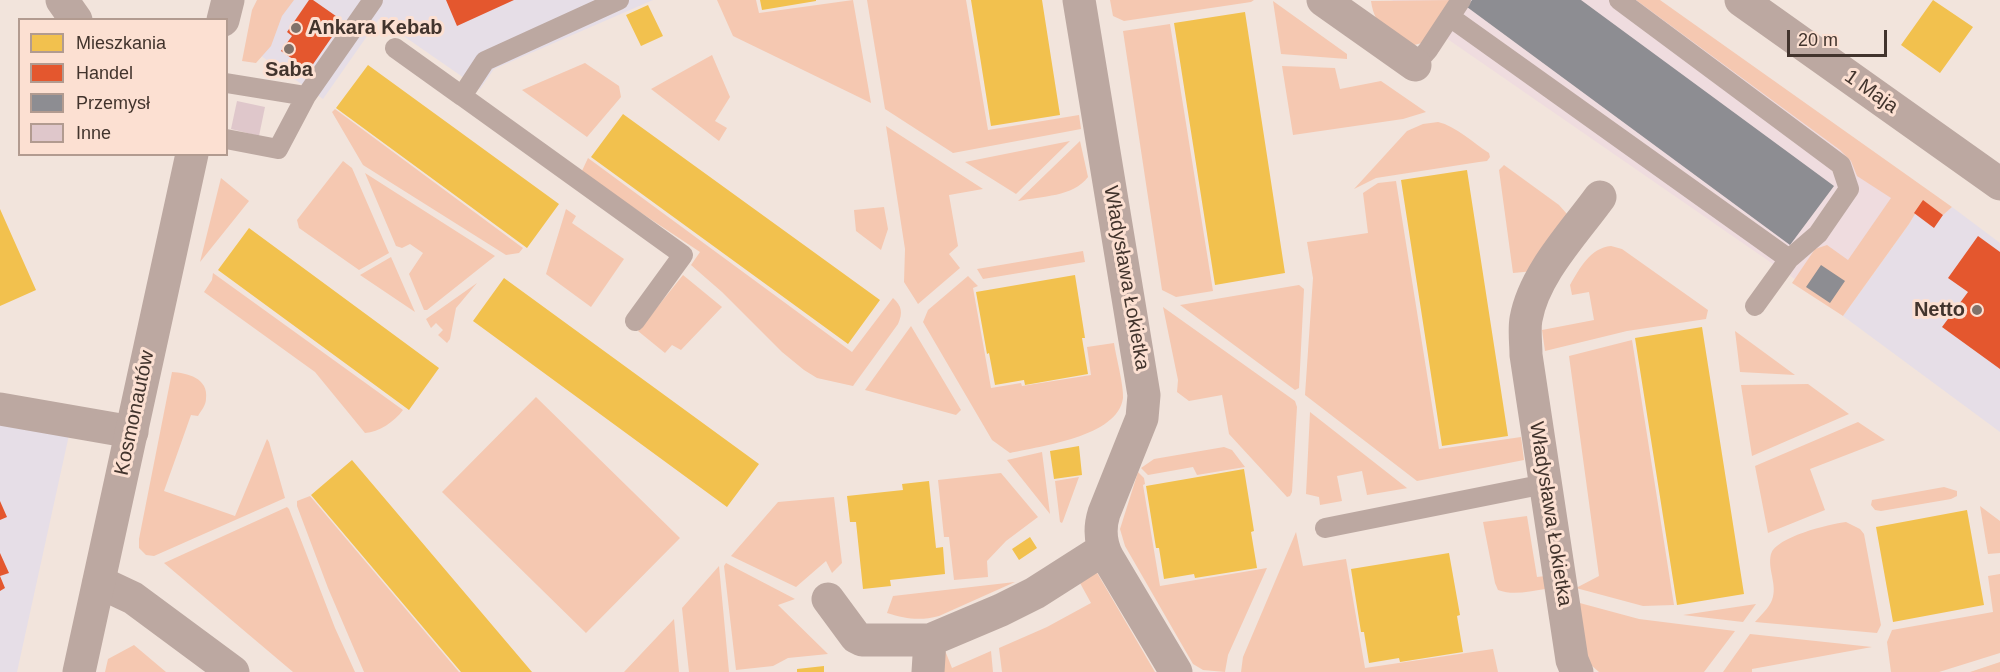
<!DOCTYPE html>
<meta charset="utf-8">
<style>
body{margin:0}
#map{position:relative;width:2000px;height:672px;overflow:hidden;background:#f2e4dc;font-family:Arial,sans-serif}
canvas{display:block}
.legend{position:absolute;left:18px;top:18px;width:210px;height:138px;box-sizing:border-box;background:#fce0d2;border:2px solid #b29b90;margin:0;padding:8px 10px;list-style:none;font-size:18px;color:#42342d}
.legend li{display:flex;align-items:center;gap:12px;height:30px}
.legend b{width:30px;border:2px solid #b29b90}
.scale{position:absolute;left:1787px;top:30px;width:100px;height:27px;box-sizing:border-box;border:3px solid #42342d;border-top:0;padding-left:8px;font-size:18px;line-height:21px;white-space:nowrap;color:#42342d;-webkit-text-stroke:4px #fce0d2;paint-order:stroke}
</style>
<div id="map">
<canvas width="2000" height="672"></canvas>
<ul class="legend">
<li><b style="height:16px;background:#f2c14e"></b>Mieszkania</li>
<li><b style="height:16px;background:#e4572e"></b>Handel</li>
<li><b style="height:16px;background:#8d8d92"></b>Przemysł</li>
<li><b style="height:16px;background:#dfc7cb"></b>Inne</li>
</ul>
<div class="scale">20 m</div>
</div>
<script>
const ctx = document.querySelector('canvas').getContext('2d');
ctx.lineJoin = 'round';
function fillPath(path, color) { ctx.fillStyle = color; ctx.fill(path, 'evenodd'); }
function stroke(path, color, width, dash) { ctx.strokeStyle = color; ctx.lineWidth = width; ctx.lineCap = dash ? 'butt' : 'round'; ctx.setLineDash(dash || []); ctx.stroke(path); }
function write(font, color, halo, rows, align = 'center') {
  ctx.font = font + ' Arial,sans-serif'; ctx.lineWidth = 6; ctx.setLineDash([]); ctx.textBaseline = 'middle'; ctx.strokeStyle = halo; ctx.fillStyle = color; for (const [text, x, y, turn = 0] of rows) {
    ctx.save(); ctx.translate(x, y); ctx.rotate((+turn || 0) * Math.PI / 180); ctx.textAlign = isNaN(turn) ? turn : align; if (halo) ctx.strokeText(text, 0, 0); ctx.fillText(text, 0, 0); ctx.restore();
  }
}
const commercial = new Path2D(`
 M292,0h361l-159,69 -14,20 -101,-70 -56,80 -69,-48z
 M1923,200l20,15 9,-8 48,36v189l-157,-116 66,-92z
 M0,423l69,12 -52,237h-17z`);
const industrial = new Path2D(`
 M1391,0h251l279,196 -80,115z`);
const green = new Path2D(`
 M257,0h37l-12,16 -11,30 -15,17 -14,-2 10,-51z
 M717,0h39l3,13 94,-13 18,103 -138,-67z
 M867,0h99l22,130 91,-15 2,14 -128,24 -68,-44z
 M1110,0h144l-3,2 -127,19 -11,-5z
 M1453,0l-28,42 -14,4c-21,-14 -36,-17 -40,-45z
 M1636,0h24l292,207 -9,8 -20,-14 -14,23 -66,92 -51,-33 23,-34 12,-4 21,15 43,-62 -34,-22 -6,-15 -11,-11z
 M1273,1l74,53v5l-66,-5z
 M1170,24l43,267 -37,6 -14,-7 -39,-259z
 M712,55l18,42 -15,24 12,7 -8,13 -68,-52z
 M585,63l34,23 2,11 -34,40 -65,-47z
 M1282,66l53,2 5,21 41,-8 45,31 -23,7 -110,16z
 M335,109l188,139 -4,5 -13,2 -143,-90 -31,-53z
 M1438,122c18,4 35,21 51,31l1,4 -3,4 -8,1 -103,16 -22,11 53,-58 16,-7z
 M886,126l97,63 -34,6 9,51 -9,8 11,14 -42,36 -14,-22 1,-33z
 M1070,141l-54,53 -51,-32z
 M1080,141l8,36c-15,20 -46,19 -70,24z
 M588,158l264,194 41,-54c9,8 10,15 5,26l-45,62 -36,-8 -13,-8 -22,-18 -60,-60 -31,-27 9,-13 -119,-79z
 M343,161l9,7 37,85 -30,17 -60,-42 -2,-8z
 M1504,165l55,40 8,9 -33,57 -21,2 -14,-103z
 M365,173l130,83 -68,54h-3l-15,-36 14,-21 -13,-9 -8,4 -6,-2z
 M221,178l28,23 -49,61z
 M1396,181l43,268 82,-12 3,23 -107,21 -112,-86 8,-117 -6,-36 61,-9 -5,-40 15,-10z
 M884,207l4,22 -7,21 -25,-19 -2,-21z
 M566,209l10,7 -4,7 52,36 -33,48 -45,-33z
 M1611,246l11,3 86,61 -2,9 -79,12 -82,20 -3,-21 52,-10 -5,-28 -17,3 -2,-10c10,-17 20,-37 41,-39z
 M1083,251l2,11 -102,17 -6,-10z
 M391,257l24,55 -55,-37z
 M213,273l190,137c-9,12 -24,22 -38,23l-50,-61 -111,-80 8,-12z
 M683,275l39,32 -41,43 -9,-5 -7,8 -27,-22z
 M968,276l10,10 -5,2 18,100 30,-5 1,3 69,-11 -4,-28 27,-4c2,14 10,43 9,55 -5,39 -83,48 -113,55l-18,-13 -69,-118 5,-12z
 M477,283l-21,25 -6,31 -3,4 -9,-8 5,-5 -7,-7 -5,5 -5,-9z
 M1299,285l5,4 -5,99 -4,2 -115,-85z
 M1163,307l132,94 2,6 -5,85 -2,4 -3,1 -58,-63 -7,-39 -33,6 -12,-9 1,-12z
 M911,326l50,84 -5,5 -91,-25z
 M1735,331l60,44 -55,-3z
 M1632,340l42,265 -31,1 -67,-18 23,-12 -30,-220z
 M172,372c15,1 37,6 34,27 0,6 -5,12 -8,17l-7,-1 -27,76 71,25 32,-77 2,3 16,56 -131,58 -8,-1 -7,-7v-9z
 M1808,384l41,30 -97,42 -11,-71z
 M536,397l144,141 -94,95 -144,-141z
 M1310,412l97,76h1l-41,7 -5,-24 -25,5 5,25 -22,4 -1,-8 -13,-3z
 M1858,422l27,18 -75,29 15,41 -57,23 -13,-67z
 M1224,447l8,3 13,17 -48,8 -4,-8 -45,8 -7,-7 13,-9z
 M1042,452l8,62 -43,-54z
 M1138,472l6,6 1,6 -2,1 17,101 107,-18 -39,87 -3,17 -22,-2 -10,-6 -68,-118 -5,-17z
 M1001,473l37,44 -32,24 -19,20 1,16 -34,3 -5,-43h-5l-6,-57z
 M1079,477l-16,44 -1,2 -2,-1 -5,-41z
 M1944,487l13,4v5l-6,3 -70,12 -6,-1 -4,-5 1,-5z
 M310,496l149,176h-95l-36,-84 -31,-82v-5z
 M834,497l8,66 -10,10 -6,-12 -30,26 -65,-31 47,-54z
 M1980,506l20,15v32l-12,1z
 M287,507l2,2 46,119 20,44h-62l-129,-109z
 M1527,516l10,61 17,-2 -9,14c-16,2 -31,7 -47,1l-3,-7 -12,-61z
 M1846,522l14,7 4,5 17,91 -4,8 -122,-11c5,-6 14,-14 17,-22 6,-15 -5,-31 -1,-46 5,-17 58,-30 75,-32z
 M1296,532l7,34 43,-7 19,109 128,-19 5,23h-257l2,-15z
 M726,563l69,36 -17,6 50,49 -40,4 -15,8 -37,4 -12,-104z
 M719,566l10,106h-40l-7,-64z
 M1096,571l59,101h-153l-3,-24 48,-21 44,-24 -11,-20z
 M2000,574v79l-61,19h-48l-4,-30 5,-12 101,-18 -5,-36z
 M1015,582l-76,34c-19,5 -33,3 -52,-3l6,-17z
 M1576,602l63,17 96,12 -31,41h-105l-15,-13z
 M1756,604l-13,18 -60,-7z
 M674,619l5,53h-55z
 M1750,634l122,13 -120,22v3h-29z
 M134,645l32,27h-61l3,-13z
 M944,648l8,20 39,-17 2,21h-50z
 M2000,662v10h-30z`);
const homes = new Path2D(`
 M760,0h56v1l-54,9z
 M971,0h71l18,115 -69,11z
 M1933,0l40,27 -33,46 -39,-28z
 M648,5l15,31 -22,10 -15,-31z
 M1245,12l40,261 -70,12 -41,-262z
 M368,65l191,139 -32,44 -191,-140z
 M623,114l257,186 -32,44 -257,-187z
 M1467,170l41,266 -66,10 -41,-266z
 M0,209l36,81 -36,16z
 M249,228l190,140 -30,42 -191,-140z
 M1075,275l10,63h-3l6,36 -63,11 -1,-5 -29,5 -6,-32 -2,1 -11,-62z
 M504,278l255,186 -32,43 -254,-186z
 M1702,327l42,267 -67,11 -42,-267z
 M1079,446l3,29 -28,4 -4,-28z
 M352,460l180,212h-71l-150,-177z
 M1244,469l10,62 -3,1 6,36 -62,10 -1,-4 -30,5 -5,-31h-3l-10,-62z
 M929,481l7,67 7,-1 2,27 -55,6 1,6 -28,3 -7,-67h-6l-3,-26 56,-6 -1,-6z
 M1967,510l17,95 -91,17 -17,-95z
 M1030,537l7,11 -18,12 -7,-11z
 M1449,553l11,62 -3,1 6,36 -63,10 -1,-4 -30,5 -5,-31h-3l-10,-63z
 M824,666v6h-27v-3z`);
const shops = new Path2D(`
 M309,0h4l30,21 -34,49 -28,-19 11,-15 -5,-4z
 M446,0h68l-57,26z
 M1923,200l20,15 -9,13 -20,-15z
 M1978,236l22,16v117l-58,-42 26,-35 -20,-14z
 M0,501l7,16 -7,3z
 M0,553l9,20 -9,3 5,12 -5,3z`);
const industry = new Path2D(`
 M1472,0h109l253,186 -44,59 -323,-238z
 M1821,265l24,16 -15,22 -24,-16z`);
const building = new Path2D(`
 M237,101l28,6 -6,29 -28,-7z`);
const service = new Path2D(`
 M1619,0l222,165 8,24 -31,45 -29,25 -34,47
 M1450,17l339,242
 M395,48l67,48 23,-35 134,-61
 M1415,65l13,-15 33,-50
 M226,83l80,13 67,-96
 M462,96l221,159 -48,66
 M226,139l52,10 28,-53
 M1325,528l220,-44`);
const minor = new Path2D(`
 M62,0l14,20
 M1079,0l65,395 -2,23 -38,95c-5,16 -4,30 4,45l68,114
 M1323,0l92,65
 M0,409l132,23
 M99,582l34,16 100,74
 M828,599l28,38 6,3h68l71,-30 34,-17 69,-44
 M928,672l2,-32
 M1577,672l-5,-12 -46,-305c0,-11 -2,-25 0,-36 8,-45 48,-86 74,-122`);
const tertiary = new Path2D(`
 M1741,0l259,184
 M223,20l5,-20
 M79,672l113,-518`);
const markers = [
 [296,28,6,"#80726a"],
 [289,49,6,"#80726a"],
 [1977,310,6,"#80726a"]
];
const poiNames = [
 ["Ankara Kebab",308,28],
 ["Saba",289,70,"center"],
 ["Netto",1965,310,"right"]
];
const streetNames = [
 ["1 Maja",1871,92,35],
 ["Władysława Łokietka",1126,278,80],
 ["Kosmonautów",135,413,-78],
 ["Władysława Łokietka",1550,514,81]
];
fillPath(commercial, '#e6dee7');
fillPath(industrial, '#efdcdf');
fillPath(green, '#f5c8b1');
fillPath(homes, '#f2c14e');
fillPath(shops, '#e4572e');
fillPath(industry, '#8d8d92');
fillPath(building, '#dfc7cb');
stroke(service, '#bca8a1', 20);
stroke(minor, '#bca8a1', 33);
stroke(tertiary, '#bca8a1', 33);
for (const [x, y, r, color] of markers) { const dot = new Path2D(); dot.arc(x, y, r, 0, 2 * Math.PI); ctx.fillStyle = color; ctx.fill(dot); stroke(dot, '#fce0d2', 2); }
write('bold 20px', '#42342d', '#fce0d2', poiNames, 'left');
write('20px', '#42342d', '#fce0d2', streetNames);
</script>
